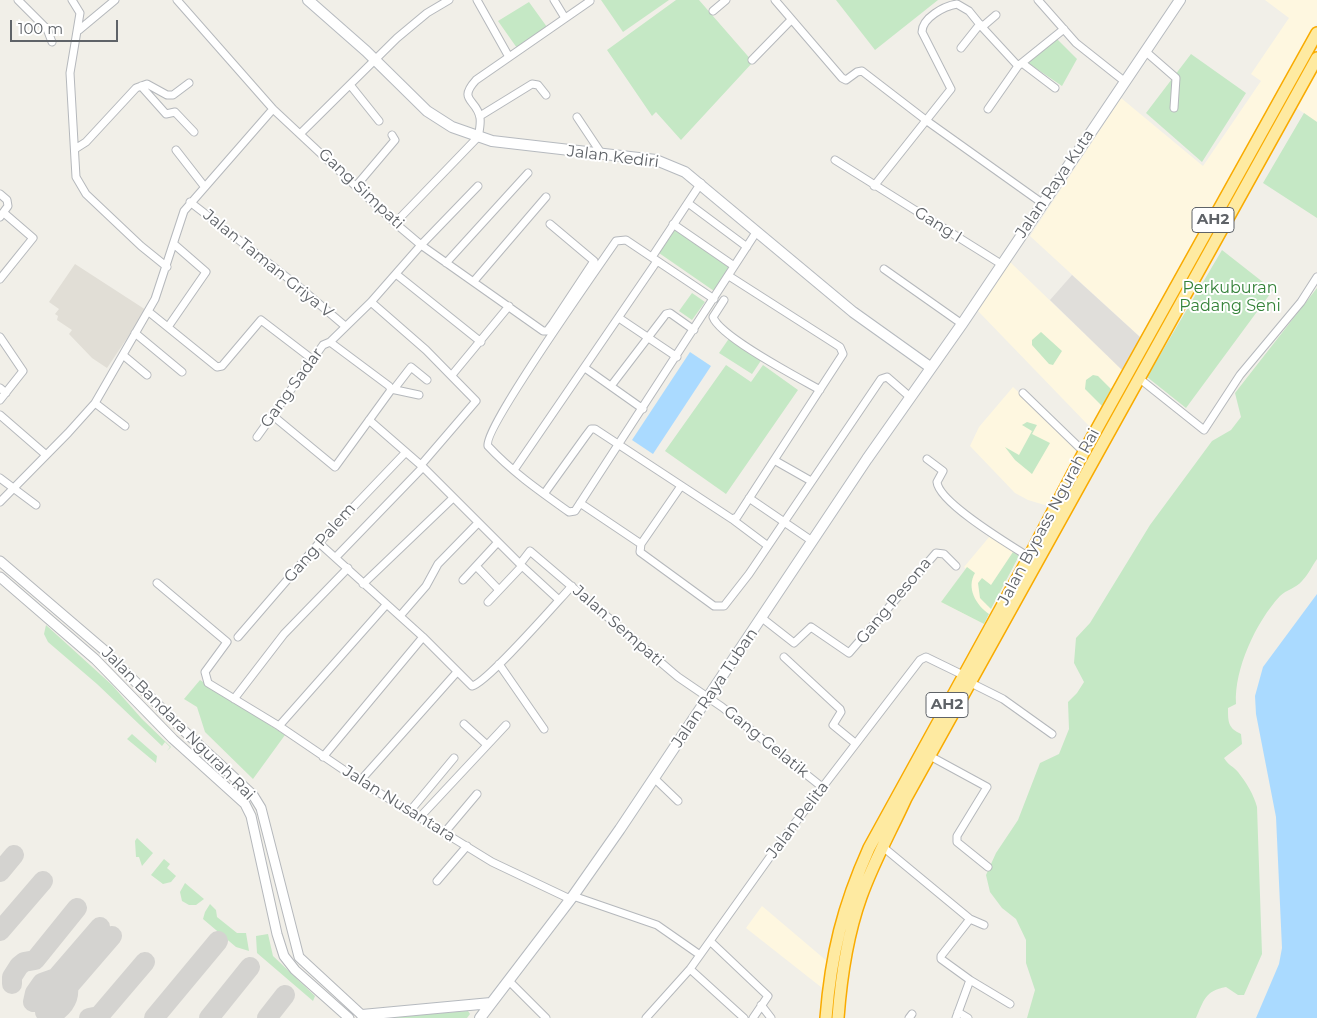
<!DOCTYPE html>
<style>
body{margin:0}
#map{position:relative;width:1317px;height:1018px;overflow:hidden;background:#f1efe8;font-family:Montserrat,sans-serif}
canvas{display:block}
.scale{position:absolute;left:10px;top:20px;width:108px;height:22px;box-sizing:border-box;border:2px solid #5f6368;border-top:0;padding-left:6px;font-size:15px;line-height:18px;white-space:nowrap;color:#5f6368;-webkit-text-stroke:4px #fff;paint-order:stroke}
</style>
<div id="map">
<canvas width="1317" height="1018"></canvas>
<div class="scale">100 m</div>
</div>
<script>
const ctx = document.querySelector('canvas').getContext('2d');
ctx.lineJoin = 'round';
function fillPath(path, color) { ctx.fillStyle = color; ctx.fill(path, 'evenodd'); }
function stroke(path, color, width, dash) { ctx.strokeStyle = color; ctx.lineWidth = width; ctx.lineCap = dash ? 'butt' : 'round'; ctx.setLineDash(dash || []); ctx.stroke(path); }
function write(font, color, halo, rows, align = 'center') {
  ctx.font = font + ' Montserrat,sans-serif'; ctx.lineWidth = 4; ctx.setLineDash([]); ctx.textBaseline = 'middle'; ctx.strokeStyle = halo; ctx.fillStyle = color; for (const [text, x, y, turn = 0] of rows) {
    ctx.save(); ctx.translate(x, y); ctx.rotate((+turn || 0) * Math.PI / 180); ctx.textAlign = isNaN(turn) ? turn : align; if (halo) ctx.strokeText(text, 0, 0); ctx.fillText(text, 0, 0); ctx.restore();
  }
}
const commercial = new Path2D(`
 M1265,0h52v23l-177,314 -110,-101 91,-138 82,68 58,-85 -10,-7 38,-56z
 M1317,71v51l-22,-15z
 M1009,261l113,109 -32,57 -112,-116z
 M1013,387l67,62 -32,57 -20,-6 -13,-7 -45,-47 9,-19z
 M990,536l29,20 -35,68 -43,-22 25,-33 -2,-2z
 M762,906l66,56 -2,29 -80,-63z`);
const industrial = new Path2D(`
 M1072,275l68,62 -18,33 -72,-70z`);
const education = new Path2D(`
 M75,264l71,46 -39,58 -15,-10 -23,-24 3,-4 -15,-10 1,-4 -3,-2 4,-5 -10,-7z`);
const green = new Path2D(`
 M601,0h68l-46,32z
 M676,0h23l54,62 -72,78 -25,-28 -4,4 -45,-66z
 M836,0h102l-63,50z
 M529,2l18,25 -30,21 -19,-27z
 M1056,38l21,21 -15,27 -34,-23z
 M1191,54l55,39 -44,69 -56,-49z
 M1304,113l13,9v96l-54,-35z
 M675,228l56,38 -17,25 -55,-38z
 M1222,250l51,40 -87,118 -39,-31z
 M1317,288v271c-5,7 -9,16 -15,22 -6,7 -16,9 -22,15 -24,26 -46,73 -44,108l-8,4c0,14 0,20 13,26l1,10 -18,14c4,7 9,8 14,14 8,10 16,23 19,35l5,147 -18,41h-6l-12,-8c-21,4 -22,13 -30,31h-169l8,-28 -9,-27v-23l-10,-21 -14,-11 -12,-16 -4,-17 10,-22 22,-33 22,-57 19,-9 10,-25 -1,-27 9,-9 7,-11 -10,-19 2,-25 14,-15 60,-98 62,-84 19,-11 10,-13 -6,-24z
 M692,293l13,9 -13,18 -13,-9z
 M1041,332l21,19 -9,14 -4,-1 -17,-19v-5z
 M730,337l32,22 -10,15 -33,-21z
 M726,365l25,17 12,-17 35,25 -72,104 -61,-43z
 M1093,375l5,1 13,13 -9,17 -17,-17 1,-9z
 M1027,422l10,3 -5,9 18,9 -18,31 -17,-14 -10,-13 14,8 13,-24 -10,-6z
 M1013,552l6,4 -28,53 -11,-11 -2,-15 4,-5 9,7z
 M967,567l8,6c-9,15 1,32 14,41l-5,10 -43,-22z
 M46,625l66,60 30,34 29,28 -4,4 3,-4 -5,-5 -3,4 -65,-62 -49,-42 -4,-8z
 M200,680l85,55 -32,44 -48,-47 -8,-25 -13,-8z
 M132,734l25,22 -1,7 -29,-24z
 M137,838l16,15 -11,13 -3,-9h-3l-1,-16z
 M164,859l6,5 -3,4 9,8 -5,6 -8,2 -12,-9z
 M185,883l19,16 -8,6h-7l-7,-4 -2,-9z
 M210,904l6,6 1,7 20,16h9l3,18 -13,-4 -33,-28 2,-7z
 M268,934l5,22 42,40 -2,5 -56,-48 -1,-17z
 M468,1011l2,3 -3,4h-89z`);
const water = new Path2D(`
 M690,352l21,14 -58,88 -21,-14z
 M1317,594v424h-61l23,-54 3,-16 -6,-131 -20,-103 -1,-18 8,-29z`);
const taxiway = new Path2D(`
 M0,872l14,-17
 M0,931l43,-50
 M12,984v-7l7,-11 5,-4 11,-2 42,-52
 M33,1002l2,-9 7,-10 14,-5 44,-51
 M45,1012l2,-10 6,-9 15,-6 44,-51
 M50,1016c11,-7 20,-15 18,-29
 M89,1018l10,-2 46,-54
 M154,1018l64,-77
 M209,1018l41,-51
 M267,1018l18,-23`);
const minor = new Path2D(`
 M18,0l29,29 5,13
 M72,0l8,13 -10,60 6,104 10,17 55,52 26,21
 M177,0l96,109 122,114 26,22 122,86h4l6,-8 41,-62 -44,-37
 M477,0l32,57
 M554,0l11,18
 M775,0l67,78 4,2 11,-8 5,-1 65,50 115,82
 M1038,0l38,43 48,38
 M713,11l13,-11
 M982,27l36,39
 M79,30l36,-30
 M961,48l19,-24
 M1145,51l31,27 -2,30
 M752,60l39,-40
 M1022,63l33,25
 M141,86l25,28 9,-2 19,20
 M351,86l28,35
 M988,109l30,-43 46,-37
 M480,116l52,-32 6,1 8,10
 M577,117l24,36
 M301,133l96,-95 30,-25 22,-13
 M478,138c1,-6 3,-14 2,-20 -3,-19 -23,-17 -4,-38l114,-79
 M75,149l11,-7 50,-54 11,-4 20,11h6l16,-12
 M176,150l28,36
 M835,160l166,104
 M356,186l39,-46 -3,-5
 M874,186l77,-97 -29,-57c0,-14 22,-26 35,-28l12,7 13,16 14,-12
 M0,194l7,6 1,6 -8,11
 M190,202l108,84 47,40
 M688,203l59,44
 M395,223l82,-85
 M673,224l61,42
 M652,257l49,-74
 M446,263l82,-90
 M884,269l78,55
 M396,274l85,68
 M729,276l111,71 3,7 -106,163 -5,2
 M0,279l33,-41 -29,-25
 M474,281l72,-84
 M714,299l-88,-59 -10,1c-17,25 -134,190 -128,205 24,26 53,46 81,66l6,-1 182,-280
 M724,300l-11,17c7,20 86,61 107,73
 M371,302l55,48 50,51 -55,64
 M149,312l68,55 5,-1 39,-46 51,39
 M619,318l58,39
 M168,327l38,-55 -31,-27
 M135,333l47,39
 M0,337l23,34 -23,29
 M330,342l59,44 2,4
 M123,355l24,20
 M585,368l58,41
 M452,375l57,-69
 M1140,379l64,51 36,-55 61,-73 16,-25
 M611,386l55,-72 4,-1 24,17
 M0,388l6,5
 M391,389l28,6
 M394,389l17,-22 16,13
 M1023,393l61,59
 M95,403l30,23
 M0,415l45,39
 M272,415l63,52 56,-77
 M369,420l54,47 97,97
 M257,437l66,-92 7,-3 41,-40 50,-57 57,-59
 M927,459l16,12 -6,11c2,21 73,63 92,75
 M774,460l37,21
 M514,470l143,-209
 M0,478l36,27
 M681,486l-40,58 -1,8 74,54h10l25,-32 132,-195 6,-2 23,20
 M544,494l41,-57 6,-8h4l137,90 36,27
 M749,498l63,43
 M0,502l68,-69 27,-30 60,-104 29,-88 89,-102
 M580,503l61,41
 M319,543l104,94 49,49c15,-3 85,-84 100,-100
 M336,557l87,-90
 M476,566l23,24
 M522,566l37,34
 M463,580l35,-38
 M157,583l70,59 -22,30 3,11 71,43 81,55 132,81 78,37
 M363,584l90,-86
 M488,602l34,-36 -2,-2 10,-13 148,126 44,30 100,80
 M400,616l26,-30 12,-22 40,-41
 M762,618l32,25 17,-16 38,26 87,-100 8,1 12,12
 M238,637l81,-94 87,-91
 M784,657l56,52 1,3 -8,13 22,18
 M499,664l45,65
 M971,683l32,16 49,35
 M234,699l50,-65 64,-66
 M464,724l22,20
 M279,726l107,-121
 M930,756l57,31 -30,49v6l31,25
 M323,757l100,-120
 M654,778l24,23
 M360,781l97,-109
 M410,811l44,-53
 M420,817l86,-92
 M445,832l32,-38
 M883,847l87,72 14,6
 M437,881l30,-35
 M573,896l84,29 43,30
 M970,919l-29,37v3l29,21 40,24
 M710,941l58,55 -15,22
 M690,969l54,49
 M509,981l37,37
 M761,1005l10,13
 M958,1012l10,6
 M646,1018l44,-49 92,-129 138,-180 6,-3 37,18
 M909,1018l3,-4
 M956,1018l14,-38`);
const tertiary = new Path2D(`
 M0,561l104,89 78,79 71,66 8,13 38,149 66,61
 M0,577l95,82 78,80 72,65 6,12 26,118 7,22 11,14 54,48`);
const secondary = new Path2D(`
 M308,0l58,51 61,60 25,16 40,14 164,19 29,12 168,140 77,55
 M362,1015l129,-12
 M480,1018l93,-122 47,-67 247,-370 95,-135 218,-324`);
const trunk = new Path2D(`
 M826,1018c5,-64 17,-112 43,-170l160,-291 55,-105 233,-419
 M838,1018c3,-41 9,-82 23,-121 12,-34 30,-66 45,-99l411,-740`);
const shields = [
 [1213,220,42],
 [947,705,42]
];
const shieldNames = [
 ["AH2",1213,220],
 ["AH2",947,705]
];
const streetNames = [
 ["Jalan Kediri",613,157,7],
 ["Jalan Raya Kuta",1055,184,-56],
 ["Gang Simpati",361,189,43],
 ["Gang I",938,225,32],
 ["Jalan Taman Griya V",268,264,39],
 ["Gang Sadar",292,388,-54],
 ["Jalan Bypass Ngurah Rai",1049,517,-62],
 ["Gang Palem",320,543,-49],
 ["Gang Pesona",894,601,-50],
 ["Jalan Sempati",618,626,41],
 ["Jalan Raya Tuban",715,688,-56],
 ["Jalan Bandara Ngurah Rai",178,724,45],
 ["Gang Gelatik",766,742,39],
 ["Jalan Nusantara",399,804,32],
 ["Jalan Pelita",798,820,-53]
];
const parkNames = [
 ["Perkuburan",1230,288],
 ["Padang Seni",1230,306]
];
fillPath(commercial, '#fef7e0');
fillPath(industrial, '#e0deda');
fillPath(education, '#e1ded6');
fillPath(green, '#c5e8c5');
fillPath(water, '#aadaff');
stroke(taxiway, '#d4d3d0', 20);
stroke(minor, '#b5b8bc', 9);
stroke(tertiary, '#b5b8bc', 11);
stroke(secondary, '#b6babf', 12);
stroke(trunk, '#f9ab00', 14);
stroke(minor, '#fff', 7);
stroke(tertiary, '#fff', 9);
stroke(secondary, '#fff', 10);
stroke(trunk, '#feeaa1', 11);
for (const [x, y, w] of shields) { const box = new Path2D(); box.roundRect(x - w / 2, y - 12.5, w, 25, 4); ctx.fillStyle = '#fff'; ctx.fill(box); stroke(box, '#5f6368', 1); }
write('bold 15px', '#5f6368', null, shieldNames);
write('16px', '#5f6368', '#fff', streetNames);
write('16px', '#348238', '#fff', parkNames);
</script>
